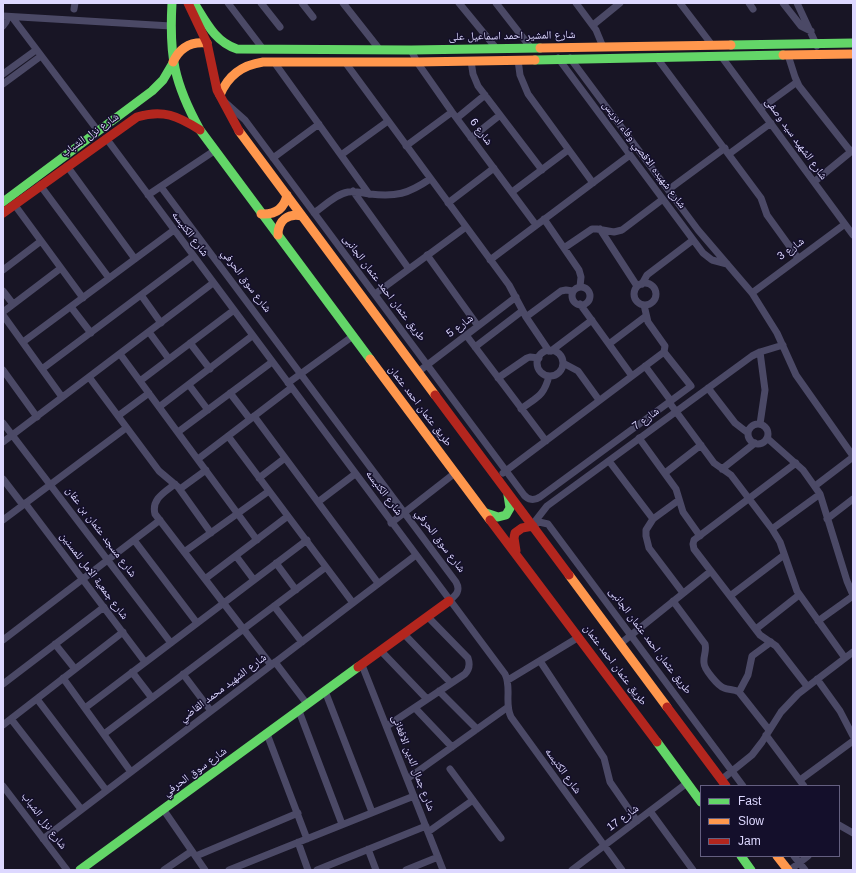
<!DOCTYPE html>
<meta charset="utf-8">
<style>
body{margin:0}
#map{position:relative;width:856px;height:873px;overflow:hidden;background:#181525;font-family:Helvetica,sans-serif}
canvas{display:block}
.frame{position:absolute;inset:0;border:4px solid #ddd8ff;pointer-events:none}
.legend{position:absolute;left:700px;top:785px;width:140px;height:72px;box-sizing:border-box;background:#140f2b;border:1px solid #645f80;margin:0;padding:5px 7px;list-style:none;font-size:12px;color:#ddd8ff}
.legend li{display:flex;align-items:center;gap:8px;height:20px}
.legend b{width:20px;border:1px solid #645f80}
</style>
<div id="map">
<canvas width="856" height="873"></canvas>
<div class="frame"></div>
<ul class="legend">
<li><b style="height:5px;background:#63d668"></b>Fast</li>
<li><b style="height:5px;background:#ff974d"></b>Slow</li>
<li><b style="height:5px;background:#b3261e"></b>Jam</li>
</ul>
</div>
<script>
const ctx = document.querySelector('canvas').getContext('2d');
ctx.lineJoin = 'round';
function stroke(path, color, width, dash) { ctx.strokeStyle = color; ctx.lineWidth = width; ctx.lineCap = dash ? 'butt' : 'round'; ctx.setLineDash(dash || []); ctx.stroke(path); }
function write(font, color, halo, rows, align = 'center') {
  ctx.font = font + ' Helvetica,"Noto Naskh Arabic",sans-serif'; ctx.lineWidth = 3; ctx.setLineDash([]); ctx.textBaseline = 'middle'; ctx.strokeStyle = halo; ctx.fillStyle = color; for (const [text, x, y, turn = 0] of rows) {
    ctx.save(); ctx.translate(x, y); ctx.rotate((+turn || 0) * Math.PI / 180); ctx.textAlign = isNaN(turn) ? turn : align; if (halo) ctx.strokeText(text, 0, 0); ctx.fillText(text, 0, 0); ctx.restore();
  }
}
const street = new Path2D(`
 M228,3l35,46
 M261,3l19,24
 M302,3l11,14
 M343,3l37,47
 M459,3l37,45
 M496,3l35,45
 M576,3l20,27 7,17
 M680,3l32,42
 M749,3l4,6
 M783,3l18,23 10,5
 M797,3l20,43
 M74,9l1,-6
 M3,16l168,10
 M12,17l86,114
 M593,25l27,-22
 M3,26l3,-4 2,-5
 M411,50l6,12 35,50 84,113
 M788,55l7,22 4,9 52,66
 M721,56l132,179
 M558,58l145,195 9,7 15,4
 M570,58l128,172 54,63 25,40 19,42 57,81
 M657,58l104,140 6,17 31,43
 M518,60l2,15 8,19 65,89
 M471,61l2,13 5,12 64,84
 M274,62l95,132
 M345,62l164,223 17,32 23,34
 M3,74l33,-24
 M3,84l38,-28
 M226,103l19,17 279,375c4,5 10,6 16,2l151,-111 -27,-34
 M760,109l37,-27
 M457,118l28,-23
 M106,138l399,536c7,14 -1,29 6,43l111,153
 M471,138l29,-23
 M406,146l46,-34
 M729,154l42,-31
 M341,155l47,-34
 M273,158l46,-34
 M67,166l68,93
 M814,182l39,-32
 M40,185l69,93
 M161,187l295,395c5,9 0,13 -7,19
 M668,190l57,-42
 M353,191l56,78
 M512,192l56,-42
 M148,195l66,-44
 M448,203l46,-35
 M14,204l69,94
 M314,213c10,-7 22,-19 34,-21 7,-1 15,1 22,2 26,3 38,0 60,-15
 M544,219l35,51 2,7 -1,10
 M600,229l37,57
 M564,248l28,-19h5l17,3 8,-2 41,-31
 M427,255l51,71
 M490,260l140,-105
 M3,270l38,-29
 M634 294a11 11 0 1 1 22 0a11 11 0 1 1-22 0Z
 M642,284l5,-9 46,-35
 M572 296a9 9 0 1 1 18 0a9 9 0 1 1-18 0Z
 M3,291l10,13
 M752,293l93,-69
 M375,294l91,-67
 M141,295l20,28
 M580,304l52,72
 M71,307l20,26
 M3,312l58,-44
 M3,315l59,82
 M526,317l35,-26 5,-1 7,1
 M149,332l20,27
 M466,335l80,106
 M23,342l151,-112
 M190,343l20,26
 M609,344l37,-28
 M475,347l47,-36
 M537 363a13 13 0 1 1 26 0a13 13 0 1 1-26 0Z
 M551,351l41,-31
 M120,354l137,186
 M563,363l15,8 21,29
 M645,366l26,35
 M42,369l151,-113
 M3,370l34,47
 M418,372l98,-75
 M89,377l70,94 19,16 33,46
 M498,378l29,-20 3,-1 9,1
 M140,381l94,-71
 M288,383l65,-47
 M189,385l19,25
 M708,388l27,35 13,10
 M230,393l20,26
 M669,402l45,61 17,12 41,54 8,13 17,49 48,67
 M159,407l93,-71
 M521,409c16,-12 23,-13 28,-33
 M118,416l31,-23
 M254,416l124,167
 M3,423l168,220
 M748 434a10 10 0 1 1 20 0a10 10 0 1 1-20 0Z
 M760,424l5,-34 -5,-38
 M178,432l94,-70
 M228,436l125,167
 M639,438l37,51 7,23 17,24
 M767,438l36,32 17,24 27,87 6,14
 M3,442l210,-159
 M198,459l93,-71
 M609,461l44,58
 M796,463l-102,77 -1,4 1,5 66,86 16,11 31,40
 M722,469l33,-26
 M503,473l161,-121 1,-6 -17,-24 -4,-17
 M665,473l36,-28
 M259,478l26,-20
 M3,479l20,26
 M175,484c-10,8 -24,15 -20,30l116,151
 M815,486l38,-29
 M180,489l26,-19
 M679,500l-26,19 -7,11v6l3,12 34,45
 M318,502l37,-28
 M25,503l120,159
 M827,519l26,-20
 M3,520l123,-92
 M391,523l64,-50
 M533,524l14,-18 205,-150 8,-4 23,-7
 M533,526l6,-4 9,2 195,262
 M772,529l48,-35
 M134,540l63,83
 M184,552l85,-61
 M236,556l18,24
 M276,563l20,27
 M205,579l83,-63
 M730,596l54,-41
 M673,601l32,43c2,7 -2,12 -1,19 0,6 14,23 20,25 5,2 10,1 15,4l30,38
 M274,606l28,36
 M818,621l35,-25
 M756,629l43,-34
 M404,634l47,49
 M3,640l157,-120
 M55,644l20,25
 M620,644l91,-73
 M381,651l46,48
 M540,661l64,97 6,24 27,39
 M275,662l32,42
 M362,665l81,205
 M132,672l20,26
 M183,674l28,37
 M63,678l68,94
 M817,679l23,32 13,25
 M508,680l71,-43
 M3,684l101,-77
 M325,691l47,121
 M439,691l38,38
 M739,692l9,-17 4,-19 19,-14
 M37,699l69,91
 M85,708l222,-168
 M415,708l37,39
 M299,711l43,113
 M11,719l70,90
 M3,725l120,-93
 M387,726l78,-52c5,-5 5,-10 3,-16l-40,-41
 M104,734l222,-167
 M267,734l40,105
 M766,735l38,51
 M450,769l51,69
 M407,779l101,-72
 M721,780l31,-25 10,-13 19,-30 17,-18 55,-42
 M800,780l53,-39
 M3,786l64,84
 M163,809l42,61
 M650,811l43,59
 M839,825l14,8
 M428,832l45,-32
 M43,839l373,-284
 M298,842l10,28
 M368,849l8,21
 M196,856l102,-43
 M794,856l11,14
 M164,870l28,-19
 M229,870l185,-74
 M317,870l109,-44
 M406,870l32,-13
 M572,870l115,-87
 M790,870l18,-14`);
const fast = new Path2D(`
 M172,3c-3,53 2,80 28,127l170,229
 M194,3c12,19 21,39 43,46l174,1 129,-2
 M731,45l122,-2
 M535,60l248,-5
 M3,202l149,-111 11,-11 10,-17
 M486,513l12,4 8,-2 4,-7 -2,-13
 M657,742l44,60
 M741,856l10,14
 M80,870l278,-203`);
const slow = new Path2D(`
 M540,48l191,-3
 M783,55l70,-1
 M173,62c7,-15 18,-21 34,-19
 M220,95c8,-20 22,-30 43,-33h154l118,-2
 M239,131l196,264
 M261,214c14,1 23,-5 26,-19
 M278,235c0,-15 10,-22 24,-19
 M370,359l120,161
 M569,575l98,132
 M777,856l11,14`);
const jam = new Path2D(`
 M188,3l19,40 10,47 22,41
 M3,213l134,-96c26,-8 41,-1 63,13
 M435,395l134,180
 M490,520l167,222
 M516,551l-2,-13 1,-5 7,-5 11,-2
 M358,667l91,-66
 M667,707l59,79`);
const streetNames = [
 ["شارع المشير احمد اسماعيل على",512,36,-1],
 ["شارع 6",481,132,53],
 ["شارع نزل الشباب",90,135,-35],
 ["شارع الشهيد سيد وصفى",796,139,54],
 ["شارع شهيده الاقصي وفاء ادريس",644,155,53],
 ["شارع الكنيسه",190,234,53],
 ["شارع 3",791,249,-36],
 ["شارع سوق الحرفي",246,281,53],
 ["طريق عثمان احمد عثمان الجانبى",384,288,53],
 ["شارع 5",460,326,-37],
 ["طريق عثمان احمد عثمان",420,406,53],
 ["شارع 7",646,419,-36],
 ["شارع الكنيسه",384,493,53],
 ["شارع مسجد عثمان بن عفان",101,532,53],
 ["شارع سوق الحرفي",440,541,53],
 ["شارع جمعية الامل للمسنين",94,576,53],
 ["طريق عثمان احمد عثمان الجانبى",650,641,53],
 ["طريق عثمان احمد عثمان",615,665,53],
 ["شارع الشهيد محمد القاضي",223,688,-37],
 ["شارع جمال الدين الافغانى",413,763,69],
 ["شارع الكنيسه",563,771,54],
 ["شارع سوق الحرفي",195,772,-36],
 ["شارع 17",623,818,-37],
 ["شارع نزل الشباب",44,821,53]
];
stroke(street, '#4b4966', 7);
stroke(fast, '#63d668', 9);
stroke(slow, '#ff974d', 9);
stroke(jam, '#b3261e', 9);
write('11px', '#ddd8ff', '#140f2b', streetNames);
</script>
